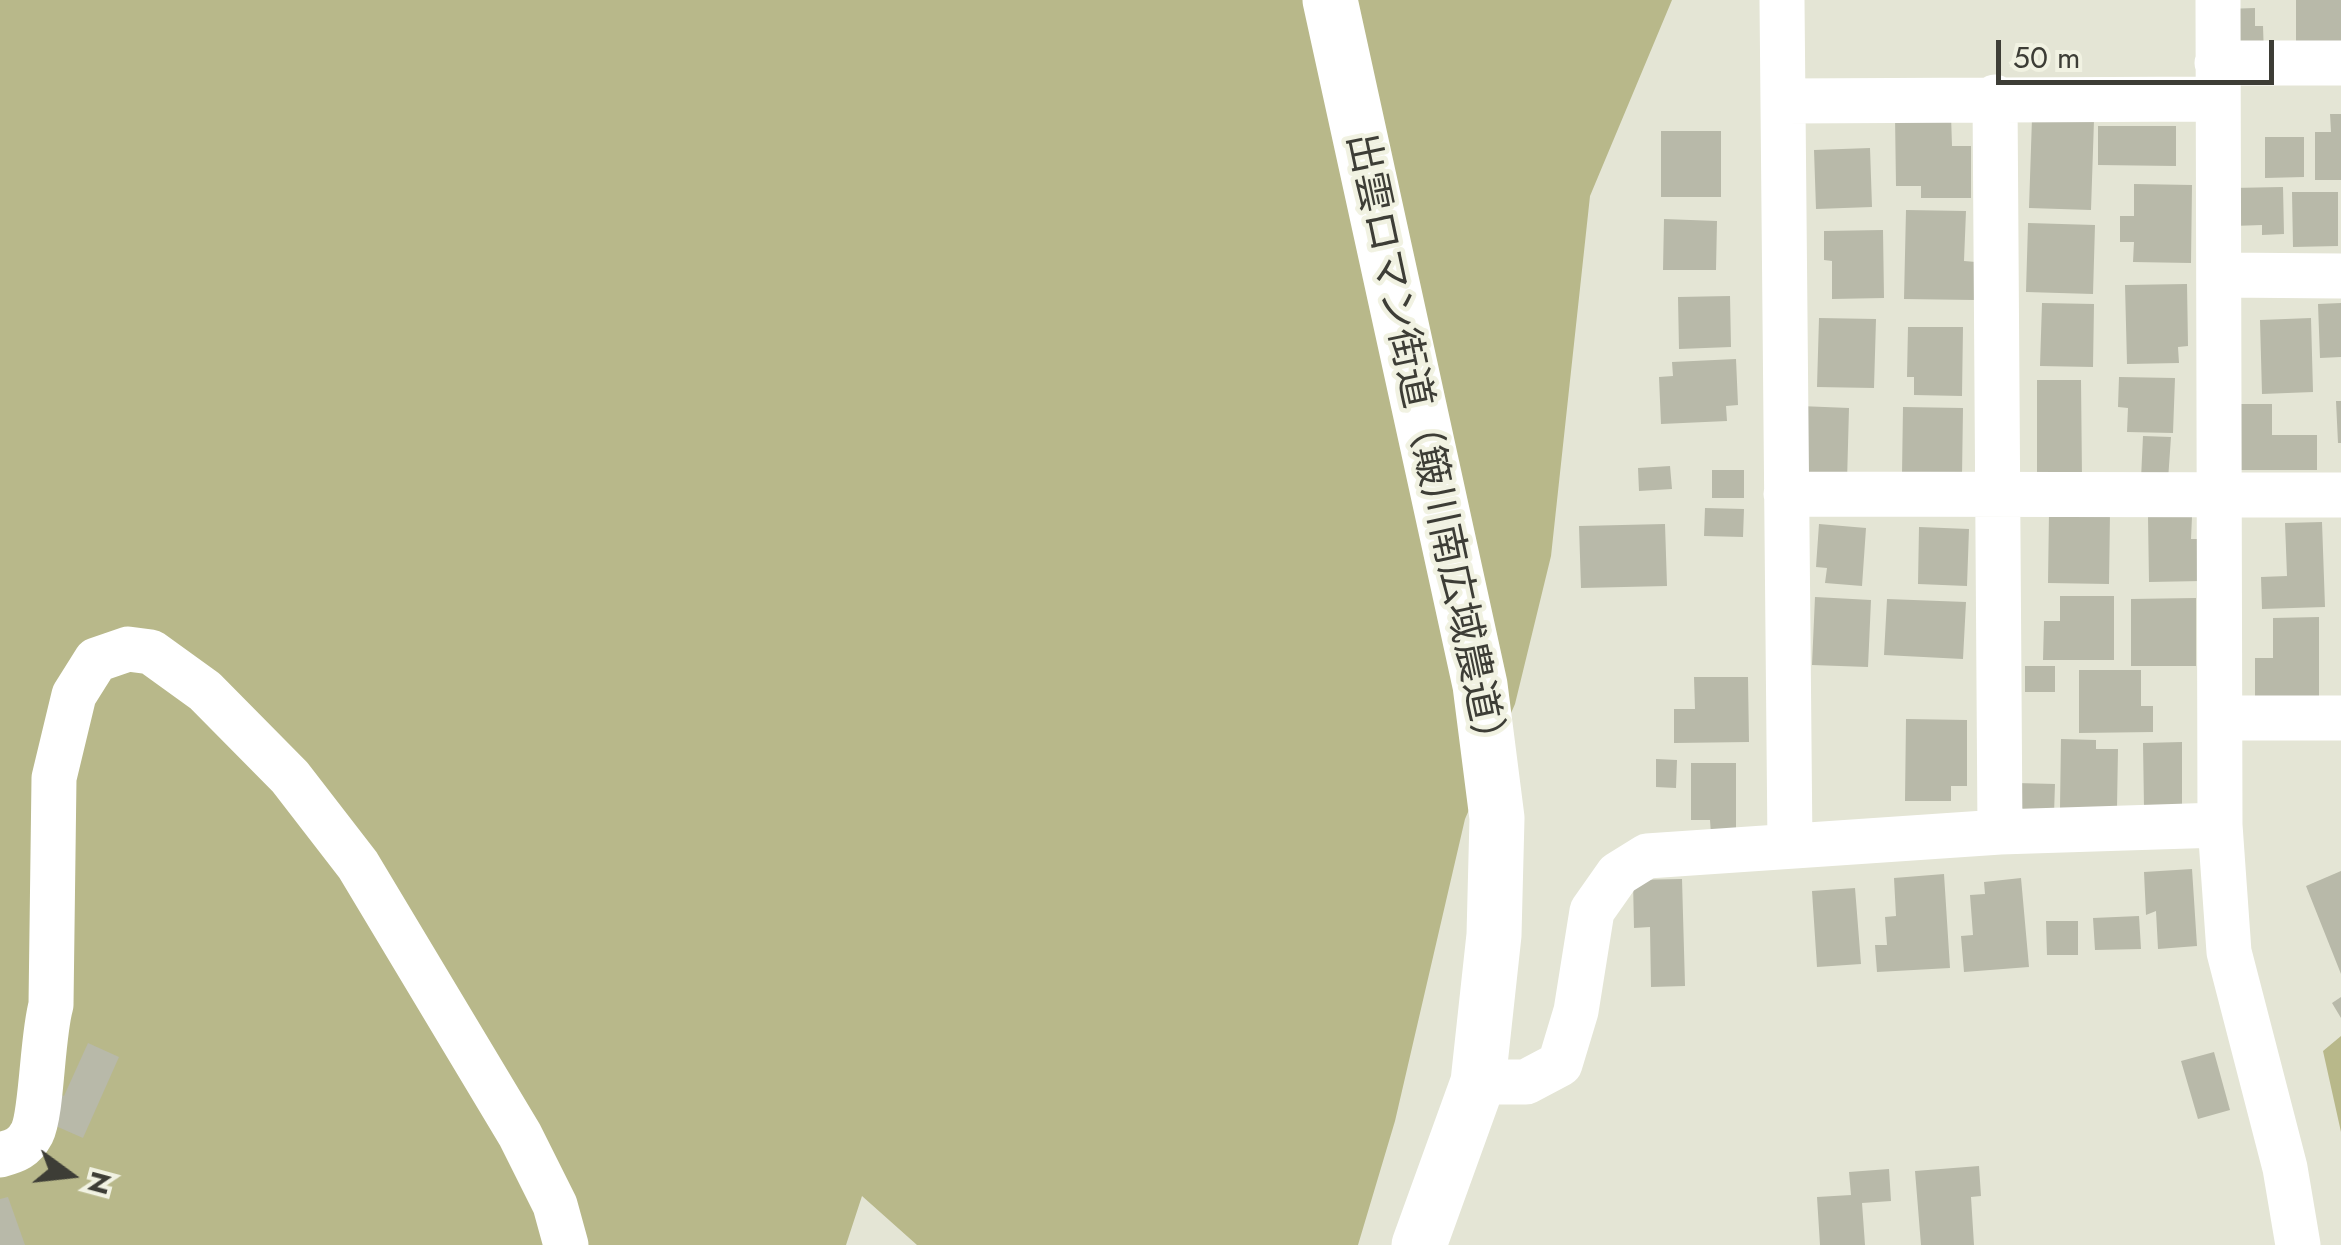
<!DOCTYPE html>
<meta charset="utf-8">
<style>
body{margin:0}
#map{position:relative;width:2341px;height:1245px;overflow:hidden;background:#e4e5d5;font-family:Jost,sans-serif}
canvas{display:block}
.north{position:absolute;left:20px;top:1125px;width:100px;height:100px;-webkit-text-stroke:8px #f1f2e2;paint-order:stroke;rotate:105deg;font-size:28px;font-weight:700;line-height:40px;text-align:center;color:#3d3d36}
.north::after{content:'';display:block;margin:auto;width:35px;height:45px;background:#3d3d36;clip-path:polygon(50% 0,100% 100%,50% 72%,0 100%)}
.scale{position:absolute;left:1996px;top:40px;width:278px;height:45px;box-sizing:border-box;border:5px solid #3d3d36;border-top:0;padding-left:12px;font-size:30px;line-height:35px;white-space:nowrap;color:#3d3d36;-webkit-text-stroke:8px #f1f2e2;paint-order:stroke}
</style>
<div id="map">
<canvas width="2341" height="1245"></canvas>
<div class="north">N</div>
<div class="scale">50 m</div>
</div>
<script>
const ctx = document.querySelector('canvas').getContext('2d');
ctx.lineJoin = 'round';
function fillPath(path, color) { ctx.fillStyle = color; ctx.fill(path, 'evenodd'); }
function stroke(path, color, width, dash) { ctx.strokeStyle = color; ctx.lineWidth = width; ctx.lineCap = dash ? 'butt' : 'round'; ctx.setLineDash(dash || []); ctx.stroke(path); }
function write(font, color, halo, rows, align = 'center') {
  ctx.font = font + ' Jost,"Noto Sans JP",sans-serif'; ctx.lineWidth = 9; ctx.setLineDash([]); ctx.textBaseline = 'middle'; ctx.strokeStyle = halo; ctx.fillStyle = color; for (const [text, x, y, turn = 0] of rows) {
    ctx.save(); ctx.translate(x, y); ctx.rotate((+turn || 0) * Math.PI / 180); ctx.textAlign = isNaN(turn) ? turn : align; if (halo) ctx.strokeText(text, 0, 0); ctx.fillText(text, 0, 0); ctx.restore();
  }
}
const green = new Path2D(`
 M0,0h1672l-82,196 -39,360 -36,148 -50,115 -70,302 -37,124h-441l-55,-49 -16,49h-846z
 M2341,1036v96l-18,-81z`);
const building = new Path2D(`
 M2296,0h45v45l-45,1z
 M2255,8v18h8l1,30 -36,2 -2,-49z
 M2330,114h11v66h-26v-48h16z
 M1951,115l1,31h19v52h-50v-12h-25l-1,-70z
 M2032,118l62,2 -3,90 -62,-2z
 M2098,126h78v40l-78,-1z
 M1661,131h60v66h-60z
 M2265,137h39v40l-39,1z
 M1870,148l2,59 -56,2 -2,-59z
 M2134,184l58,1 -1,78 -58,-1 1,-20h-14v-26h14z
 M2283,187l1,47 -22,1v-10l-29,1 -1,-38z
 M2292,192h46v54l-45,1z
 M1906,210l60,1 -2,50 12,1 -1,38 -71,-1z
 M1664,219l53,2 -1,49h-53z
 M2028,223l67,2 -2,69 -67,-2z
 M1883,230l1,68 -52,1v-38l-8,-1v-29z
 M2187,284l1,62 -10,1 1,16 -52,1 -2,-79z
 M1730,296l1,51 -52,2 -1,-52z
 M2042,303l52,1 -1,63 -53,-1z
 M2341,303v54l-21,1 -2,-54z
 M1819,318l57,1 -2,69 -57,-1z
 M2311,318l2,74 -51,2 -2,-74z
 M1908,327h55l-1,69 -48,-1v-18h-7z
 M1736,359l2,46 -12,1 1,15 -66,3 -2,-47 14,-1 -1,-14z
 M2119,377l56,1 -2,55 -46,-1 1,-24 -10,-1z
 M2037,380h44l1,99h-45z
 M2336,401h5v42h-3z
 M2231,404h41v31h45v35h-86z
 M1800,406l49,2 -2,74 -40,-2z
 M1903,407l60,1 -1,68 -60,-1z
 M2143,436l28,1 -3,43 -27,-1z
 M1670,466l2,23 -33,2 -1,-23z
 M1712,470h32v28h-32z
 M1705,508l39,1 -1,28 -39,-1z
 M2049,512l61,1 -1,71 -61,-1z
 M2148,517h44l-1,22h11v42l-53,1z
 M2322,522l3,85 -63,2 -1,-32 26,-1 -2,-53z
 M1665,524l2,62 -86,2 -2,-62z
 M1819,524l47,4 -4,58 -37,-3 2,-15 -11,-1z
 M1919,527l50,2 -2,57 -49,-2z
 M2060,596h54v64h-71l1,-39h16z
 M1815,597l56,3 -3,67 -56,-2z
 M2196,598v68h-65v-67z
 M1887,599l79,3 -3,57 -79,-4z
 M2319,617v79l-64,1v-39h18v-40z
 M2025,666h30v26h-30z
 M2079,670h62v36h12v26l-74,1z
 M1694,677h54l1,65 -75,1v-34h21z
 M1906,719l61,1v66h-16v15h-46z
 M2061,739l35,1v9h22l-1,59h-57z
 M2182,742v65l-38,1 -1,-65z
 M1656,759l21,1 -1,28 -20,-1z
 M1691,763h45v72h-25l-1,-15h-19z
 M2016,783l39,1 -1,30 -30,-1 -10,-9z
 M2192,869l5,77 -39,3 -2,-38 -10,4 -2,-43z
 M2341,871v103l-35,-88z
 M1944,874l6,94 -73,4 -2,-27h12l-2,-28 11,-1 -2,-38z
 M2021,878l8,89 -65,5 -3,-36 12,-1 -3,-40 15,-1 -1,-12z
 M1682,879l3,107 -34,1 -1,-60 -16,1 -1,-48z
 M1855,888l6,76 -44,3 -5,-76z
 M2139,916l2,33 -46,1 -2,-32z
 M2046,921h32v34h-31z
 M2341,997v21l-9,-15z
 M88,1043l31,14 -36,81 -66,-29 13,-28 34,15z
 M2214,1052l16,58 -32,9 -17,-58z
 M1979,1166l2,30 -10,1 3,48h-53l-6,-74z
 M1889,1169l2,32 -29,2 3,42h-45l-3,-48 34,-2 -2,-23z
 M8,1197l17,48h-25v-46z`);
const minor = new Path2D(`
 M1782,0l8,846
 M2218,0l2,825 9,127 56,216 13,77
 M2217,63h124
 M1995,97l5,735
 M1784,101l433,-2
 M2222,275l119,1
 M1786,494l555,1
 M2223,718h118
 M1478,1082h48l34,-18 16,-53 16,-100 26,-37 29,-18 353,-24 220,-7
 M0,1155c15,-4 24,-7 32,-22 10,-20 10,-97 19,-128l3,-227 20,-83 22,-35 32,-11 23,3 54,39 85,86 68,88 162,270 35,70 11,40`);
const tertiary = new Path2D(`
 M1330,0l150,685 17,133 -3,117 -16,147 -59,163`);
const streetNames = [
 ["出雲ロマン街道（簸川南広域農道）",1424,447,78]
];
fillPath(green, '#b8b88a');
fillPath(building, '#b8b9a9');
stroke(minor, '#fff', 45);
stroke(tertiary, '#fff', 55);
write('40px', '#3d3d36', '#f1f2e2', streetNames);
</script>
